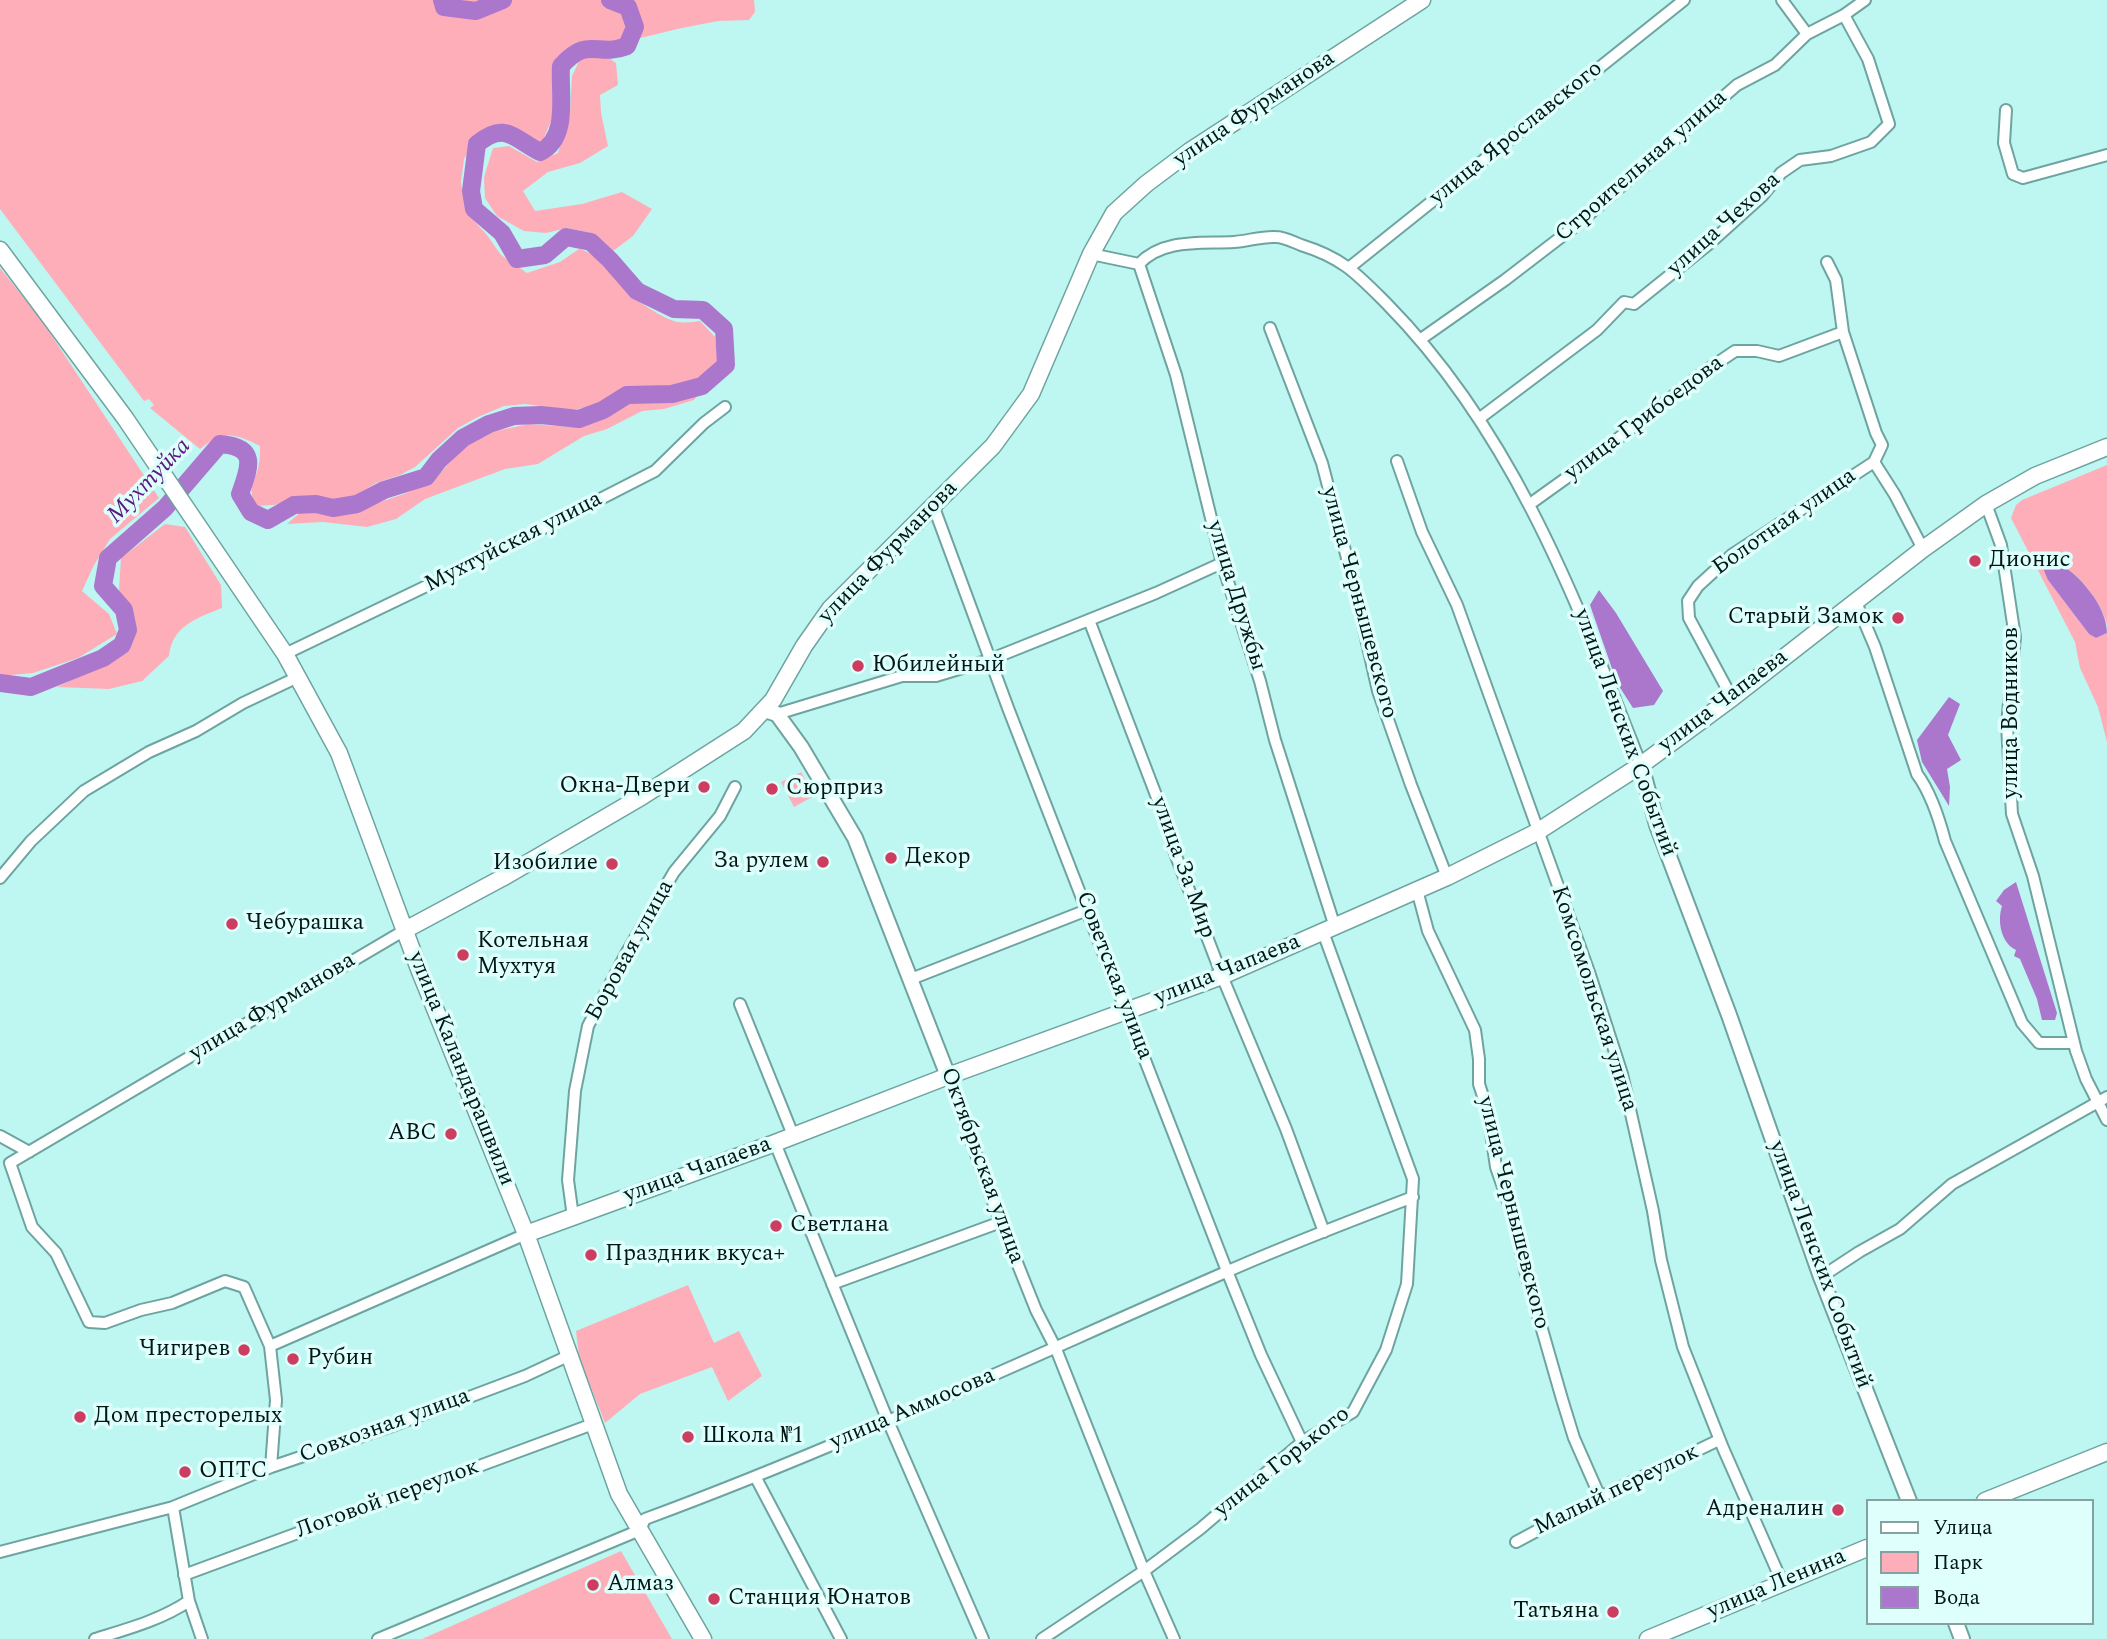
<!DOCTYPE html>
<meta charset="utf-8">
<style>
body{margin:0}
#map{position:relative;width:2107px;height:1639px;overflow:hidden;background:#bef6f2;font-family:Spectral,serif}
canvas{display:block}
.legend{position:absolute;left:1866px;top:1499px;width:228px;height:126px;box-sizing:border-box;background:#defffc;border:2px solid #86a2a0;margin:0;padding:9px 12px;list-style:none;font-size:21px;color:#021615}
.legend li{display:flex;align-items:center;gap:14px;height:35px}
.legend b{width:35px;border:2px solid #86a2a0}
</style>
<div id="map">
<canvas width="2107" height="1639"></canvas>
<ul class="legend">
<li><b style="height:9px;background:#fff"></b>Улица</li>
<li><b style="height:19px;background:#feaeb9"></b>Парк</li>
<li><b style="height:19px;background:#aa77cd"></b>Вода</li>
</ul>
</div>
<script>
const ctx = document.querySelector('canvas').getContext('2d');
ctx.lineJoin = 'round';
function fillPath(path, color) { ctx.fillStyle = color; ctx.fill(path, 'evenodd'); }
function stroke(path, color, width, dash) { ctx.strokeStyle = color; ctx.lineWidth = width; ctx.lineCap = dash ? 'butt' : 'round'; ctx.setLineDash(dash || []); ctx.stroke(path); }
function write(font, color, halo, rows, align = 'center') {
  ctx.font = font + ' Spectral,serif'; ctx.lineWidth = 7; ctx.setLineDash([]); ctx.textBaseline = 'middle'; ctx.strokeStyle = halo; ctx.fillStyle = color; for (const [text, x, y, turn = 0] of rows) {
    ctx.save(); ctx.translate(x, y); ctx.rotate((+turn || 0) * Math.PI / 180); ctx.textAlign = isNaN(turn) ? turn : align; if (halo) ctx.strokeText(text, 0, 0); ctx.fillText(text, 0, 0); ctx.restore();
  }
}
const green = new Path2D(`
 M0,0h754l1,12 -6,8 -31,1 -41,8 -69,17 -24,-4 -18,7 -11,17 1,43 -15,36 -32,-16 -19,-1 -12,7 -14,24 -3,23 5,30 21,23 14,20 26,18 33,-11 19,-13c22,6 30,22 44,38 9,11 41,33 55,35 7,1 15,0 22,-1l15,16 3,26 -20,18 -55,10 -12,-1 -14,3 -21,13 -25,4 -46,-6 -21,2 -26,11 -20,11 -43,39 -15,8 -24,8 -28,17 -50,-3 -24,8 -17,1c-12,-19 -1,-24 2,-42 1,-6 1,-12 1,-18 -26,-13 -37,-16 -60,3l-50,-41 4,-3 -5,-6 -5,2 -144,-192z
 M581,57l28,1 7,5 2,22 -18,10 1,18 7,33 -28,17 -32,9 -25,19 12,20 47,-7 40,-12 30,17 -19,27 -20,15 -18,-17 -28,-6 -21,5 -22,-2 -27,-15 -12,-18 -1,-21 9,-29 16,-2 28,16 21,-9 12,-38 2,-39z
 M0,268l40,50 119,180 -49,41 -16,26 -12,26 27,23 8,20 -39,24 -45,15 -33,3z
 M700,392l-6,8 -30,9 -22,2 -35,18 -23,7 -46,28 -33,5 -80,30 -29,20 -29,8 -44,-5 -36,2 16,-14 27,3 22,-2 52,-17 29,-13 31,-34 31,-16 34,-7 43,3 59,-25z
 M2107,465v160c-6,-24 -28,-51 -50,-63l-9,18 41,54 7,4 11,-5v109l-9,-35 -18,-39 -5,-26 -64,-124 5,-13 6,-5z
 M165,524l20,3 36,58 1,23c-25,10 -50,18 -53,48l-27,25 -33,8 -52,-2 45,-21 33,-34 -16,-42 2,-32z
 M801,772l13,24 -20,11 -13,-25z
 M688,1285l26,58 25,-12 23,45 -34,25 -16,-34 -72,27 -35,29 -26,-66 -3,-26z
 M621,1551l51,88h-250z`);
const water = new Path2D(`
 M2057,562c22,12 50,44 50,71l-11,5 -7,-4 -41,-54 -5,-12z
 M1599,590l17,23 47,78 -9,14 -21,3 -16,-25 -27,-78z
 M1949,697l11,7 -12,31 13,25 -14,9 3,18 -1,19 -27,-44 -5,-22z
 M2016,882l41,131 -2,7h-13l-5,-21 -17,-40 -6,-3 2,-6c-15,-7 -19,-29 -14,-44l-6,-5 8,-11z`);
const river = new Path2D(`
 M442,0l2,7 32,4 27,-11
 M0,683l31,4 72,-29 19,-13 6,-15 -4,-20 -21,-24 5,-28 57,-50 55,-64c38,3 30,22 20,50l11,18 17,8 26,-15 22,-1 17,4 24,-4 27,-14 42,-13 13,-17 24,-22 26,-14 25,-8 27,-1 38,4 24,-9 24,-15 45,-1 30,-8 24,-21 -2,-36 -21,-19 -29,-1 -37,-18 -27,-31 -19,-18 -25,-5 -21,18 -28,4 -15,-26 -28,-24 -3,-18 6,-47c28,-23 36,-6 63,8 30,-14 19,-60 21,-86 28,-31 35,-8 66,-20l8,-19 -7,-20 -18,-7`);
const minor = new Path2D(`
 M1782,0l25,34
 M2006,110l-2,33 9,31 10,4 84,-23
 M1091,254l48,10c24,-26 63,-20 95,-22 14,-1 28,-6 42,-5 8,0 17,5 25,8 42,13 56,29 86,59 127,129 189,296 254,461
 M1827,262l9,18 7,52 33,101 6,12 -8,17 21,33 28,54
 M1139,264l37,111 46,188 38,118 15,59 60,187
 M1350,267l334,-267
 M1270,328l52,135 31,118 25,110 33,94 36,92
 M1421,339l84,-59 73,-56 159,-139 38,-20 32,-31 37,-19 21,-15
 M1480,418l117,-88 27,-28 10,2 76,-61 52,-47 19,-23 19,-13 31,-4 40,-14 18,-18 -21,-65 -24,-44
 M1397,461l25,71 35,73 132,367 33,102 31,137 8,49 22,87 40,101 59,134
 M1530,504l46,-33 128,-99 31,-21h22l22,5 64,-24
 M1986,504l15,41 14,92 -8,88 5,89 21,62 43,175 10,28 21,41
 M933,505l75,203 219,563 34,84 41,87
 M1855,600l20,47 42,127c14,19 22,44 28,67l77,182 17,20h35
 M1089,620l75,196 12,40 46,120 64,153 38,103
 M285,654l206,-99 164,-84 49,-48 21,-16
 M1732,698l-43,-80 -1,-17 10,-15 35,-32 141,-92
 M777,714l125,-38h34l53,-16 167,-67 66,-30
 M0,878l31,-37 53,-50 65,-39 47,-21 47,-28 55,-26
 M1417,890l11,41 47,99 4,29v25l9,28 8,55 19,55 10,48 37,129 12,39 26,59
 M911,979l176,-69
 M740,1004l53,131
 M948,1076l48,134 40,100 20,39 88,222 30,68
 M0,1136l29,16
 M775,1143l113,278 95,218
 M573,1217l-5,-37 7,-89 13,-65 39,-74 47,-80 46,-56 15,-29
 M1821,1277l38,-25 41,-23 52,-45 155,-87
 M832,1284l169,-62
 M270,1346l256,-112
 M271,1467l5,-67 -6,-54 -26,-59 -19,-6 -53,22 -31,7 -36,13 -16,-1 -33,-69 -24,-26 -22,-64 395,-233
 M756,1478l85,161
 M173,1507l16,94 13,38
 M1516,1542l84,-45 119,-57
 M0,1552l173,-45 98,-40 124,-42 130,-49 43,-20
 M184,1575l409,-151
 M95,1639c32,-10 66,-19 94,-38
 M378,1639l262,-109 5,-11c198,-73 388,-163 581,-247 61,-27 124,-51 187,-75
 M1042,1639l102,-68 56,-42 102,-87 51,-30 33,-62 21,-66 6,-105 -90,-247`);
const tertiary = new Path2D(`
 M765,710l12,4 24,33 54,91 93,238
 M1641,765l16,60 72,190 92,262 88,224
 M1956,1623l6,16`);
const secondary = new Path2D(`
 M0,250l125,168 160,236 54,99 80,216 107,265 93,260 84,145
 M405,930l97,-52 139,-81 103,-66 29,-31 31,-54 26,-37 163,-163 38,-52 60,-140 23,-41 32,-29 44,-33 232,-151
 M526,1234l249,-91 173,-67 274,-100 225,-99 90,-45 104,-67 91,-67 191,-149 63,-45 49,-28 72,-29
 M1985,1501l122,-49
 M1648,1639l219,-91`);
const markers = [
 [1975,561,7,"#cc3d60"],
 [1898,618,7,"#cc3d60"],
 [858,666,7,"#cc3d60"],
 [704,787,7,"#cc3d60"],
 [772,789,7,"#cc3d60"],
 [891,858,7,"#cc3d60"],
 [823,862,7,"#cc3d60"],
 [612,864,7,"#cc3d60"],
 [232,924,7,"#cc3d60"],
 [463,955,7,"#cc3d60"],
 [451,1134,7,"#cc3d60"],
 [776,1226,7,"#cc3d60"],
 [591,1255,7,"#cc3d60"],
 [244,1350,7,"#cc3d60"],
 [293,1359,7,"#cc3d60"],
 [80,1417,7,"#cc3d60"],
 [688,1437,7,"#cc3d60"],
 [185,1472,7,"#cc3d60"],
 [1838,1510,7,"#cc3d60"],
 [593,1585,7,"#cc3d60"],
 [714,1599,7,"#cc3d60"],
 [1613,1612,7,"#cc3d60"]
];
const streetNames = [
 ["улица Фурманова",1255,110,-34],
 ["улица Ярославского",1517,134,-39],
 ["Строительная улица",1642,167,-41],
 ["улица Чехова",1725,225,-42],
 ["улица Грибоедова",1645,419,-37],
 ["Болотная улица",1785,523,-35],
 ["Мухтуйская улица",514,543,-27],
 ["улица Фурманова",889,553,-46],
 ["улица Дружбы",1235,596,73],
 ["улица Чернышевского",1358,603,75],
 ["улица Чапаева",1724,702,-37],
 ["улица Водников",2012,713,-90],
 ["улица Ленских Событий",1624,733,70],
 ["улица За Мир",1182,868,70],
 ["Боровая улица",631,951,-61],
 ["улица Чапаева",1228,971,-22],
 ["Советская улица",1113,976,69],
 ["Комсомольская улица",1593,999,72],
 ["улица Фурманова",273,1008,-31],
 ["улица Каландарашвили",460,1069,68],
 ["Октябрьская улица",981,1166,70],
 ["улица Чапаева",698,1171,-20],
 ["улица Чернышевского",1512,1213,76],
 ["улица Ленских Событий",1819,1265,70],
 ["улица Аммосова",913,1410,-23],
 ["Совхозная улица",385,1427,-20],
 ["улица Горького",1283,1463,-38],
 ["Малый переулок",1617,1491,-26],
 ["Логовой переулок",388,1500,-20],
 ["улица Ленина",1777,1585,-23]
];
const poiNames = [
 ["Дионис",1989,561],
 ["Старый Замок",1884,618,"right"],
 ["Юбилейный",872,666],
 ["Окна-Двери",690,787,"right"],
 ["Сюрприз",786,789],
 ["Декор",905,858],
 ["За рулем",809,862,"right"],
 ["Изобилие",598,864,"right"],
 ["Чебурашка",246,924],
 ["Котельная",477,942],
 ["Мухтуя",477,968],
 ["ABC",437,1134,"right"],
 ["Светлана",790,1226],
 ["Праздник вкуса+",605,1255],
 ["Чигирев",230,1350,"right"],
 ["Рубин",307,1359],
 ["Дом престорелых",94,1417],
 ["Школа №1",702,1437],
 ["ОПТС",199,1472],
 ["Адреналин",1824,1510,"right"],
 ["Алмаз",607,1585],
 ["Станция Юнатов",728,1599],
 ["Татьяна",1599,1612,"right"]
];
const waterNames = [
 ["Мухтуйка",150,482,-46]
];
fillPath(green, '#feaeb9');
fillPath(water, '#aa77cd');
stroke(river, '#aa77cd', 18);
stroke(minor, '#6ea4a0', 14);
stroke(tertiary, '#6ea4a0', 18);
stroke(secondary, '#6ea4a0', 19);
stroke(minor, '#fff', 10);
stroke(tertiary, '#fff', 14);
stroke(secondary, '#fff', 16);
for (const [x, y, r, color] of markers) { const dot = new Path2D(); dot.arc(x, y, r, 0, 2 * Math.PI); ctx.fillStyle = color; ctx.fill(dot); stroke(dot, '#defffc', 2.5); }
write('23px', '#021615', '#defffc', streetNames);
write('23px', '#021615', '#defffc', poiNames, 'left');
write('italic 24px', '#5c1780', '#defffc', waterNames);
</script>
